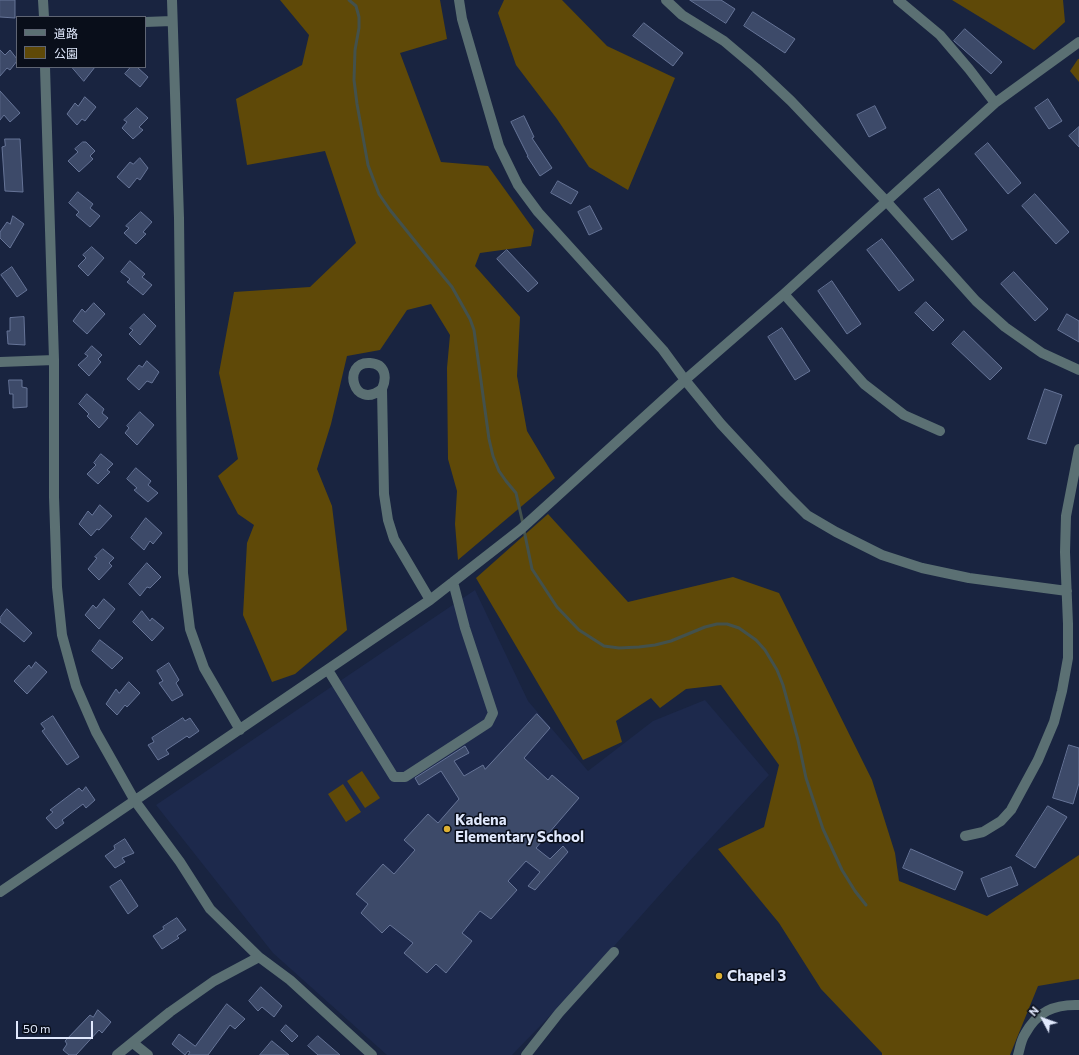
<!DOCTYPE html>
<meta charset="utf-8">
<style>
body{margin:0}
#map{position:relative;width:1079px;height:1055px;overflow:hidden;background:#192440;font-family:Commissioner,"Noto Sans JP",sans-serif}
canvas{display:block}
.legend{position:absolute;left:16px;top:16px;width:130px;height:52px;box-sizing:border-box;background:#090e1a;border:1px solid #5f6574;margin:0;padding:5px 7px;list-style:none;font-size:12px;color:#e0e8fc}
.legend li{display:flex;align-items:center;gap:8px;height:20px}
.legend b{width:20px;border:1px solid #5f6574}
.north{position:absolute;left:1023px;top:999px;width:40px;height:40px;-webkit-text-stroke:3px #090e1a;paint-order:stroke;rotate:311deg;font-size:11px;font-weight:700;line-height:16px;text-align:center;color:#e0e8fc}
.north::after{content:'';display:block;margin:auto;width:14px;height:18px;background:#e0e8fc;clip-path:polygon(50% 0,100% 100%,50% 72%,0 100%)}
.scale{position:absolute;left:16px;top:1021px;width:77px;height:18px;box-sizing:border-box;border:2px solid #e0e8fc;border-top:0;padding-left:5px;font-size:12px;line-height:14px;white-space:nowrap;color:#e0e8fc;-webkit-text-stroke:3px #090e1a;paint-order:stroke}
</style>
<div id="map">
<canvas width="1079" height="1055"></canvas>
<ul class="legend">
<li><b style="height:5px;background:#5b7073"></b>道路</li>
<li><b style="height:11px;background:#5f4908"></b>公園</li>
</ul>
<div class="north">N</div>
<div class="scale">50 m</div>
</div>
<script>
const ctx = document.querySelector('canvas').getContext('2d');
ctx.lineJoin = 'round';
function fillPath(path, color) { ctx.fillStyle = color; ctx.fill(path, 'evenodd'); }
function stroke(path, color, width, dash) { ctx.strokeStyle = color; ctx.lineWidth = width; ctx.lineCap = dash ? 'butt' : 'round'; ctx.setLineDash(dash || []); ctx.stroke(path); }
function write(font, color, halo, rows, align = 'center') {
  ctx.font = font + ' Commissioner,sans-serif'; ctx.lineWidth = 3; ctx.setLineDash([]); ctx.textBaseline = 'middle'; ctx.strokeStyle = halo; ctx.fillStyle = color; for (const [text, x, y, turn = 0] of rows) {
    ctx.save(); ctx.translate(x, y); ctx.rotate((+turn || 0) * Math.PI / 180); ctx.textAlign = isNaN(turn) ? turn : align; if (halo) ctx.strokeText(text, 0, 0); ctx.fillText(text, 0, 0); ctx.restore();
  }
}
const built = new Path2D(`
 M475,590l53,111 60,70 65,-50 52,-21 64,75 -73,79 -121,136 -63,65h-125l-114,-102 -117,-148z`);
const green = new Path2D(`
 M280,0h160l7,39 -47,14 41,109 47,4 46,64 -3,16 -51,7 -5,13 45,51 -3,59 10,55 28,47 -97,82 -3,-36 2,-33 -9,-32 -1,-91 3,-33 -19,-31 -24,6 -27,40 -33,6 -16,68 -14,45 15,37 15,124 -52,44 -23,8 -29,-67 4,-72 7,-18 -16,-11 -20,-38 20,-17 -19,-86 15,-81 76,-5 46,-44 -31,-92 -78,14 -11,-66 66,-34 7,-30z
 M504,0h58l45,46 68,32 -47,112 -39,-23 -32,-48 -41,-54 -18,-52z
 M952,0h111l2,22 -31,28z
 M1078,59h1v23l-9,-11z
 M548,514l80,88 105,-25 46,16 93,187 23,73 4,28 88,35 92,-61v124l-41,7 -28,69h-128v-2l-61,-64 -42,-66 -61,-74 46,-22 15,-62 -58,-80 -35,4 -26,19 -9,-10 -35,23 6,21 -39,18 -107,-182z
 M362,771l18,27 -15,10 -18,-27z
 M343,784l18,28 -15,10 -18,-28z`);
const stream = new Path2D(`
 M349,0l7,6 3,11v11l-4,22 -1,30 3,24 11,61 11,29 11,16 53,66 9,11 18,32 4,11 15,109 4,17 6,15 7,10 10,12 7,31
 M524,530l8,39 25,38 22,23 25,16 15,2 20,-1 16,-2 16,-4 34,-14 12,-3h10l12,4 17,12 9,10 12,20 6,15 15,55 8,38 17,51 19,41 13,21 11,14`);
const building = new Path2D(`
 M0,0h15v18l-15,-1z
 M690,0h31l14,9 -9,14z
 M753,12l42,27 -10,14 -41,-27z
 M644,23l39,30 -10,13 -40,-30z
 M965,29l37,33 -11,12 -37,-33z
 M0,50l5,5 5,-5 7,9v2l-7,9 -3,-2 -7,8z
 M72,67h23l-11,14z
 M131,67h6l11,10 -8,10 -15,-13z
 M0,91l20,22 -10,9 -6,-7 -4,5z
 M85,97l11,10 -11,14 -3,-2 -5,6 -10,-11 8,-11 3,3z
 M1048,99l14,22 -13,8 -14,-21z
 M875,106l11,22 -17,9 -12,-22z
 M137,108l11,10 -9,9 4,3 -10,9 -11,-11 5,-6 -3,-2z
 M524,116l10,21 -2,1 20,30 -12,8 -13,-20h1l-17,-34z
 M1079,127v20l-10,-11z
 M5,139h15l3,53 -18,-1 -3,-44 3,-1z
 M83,142h3l9,9 -5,5 3,3 -14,13 -11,-11 10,-9 -3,-3z
 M988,143l33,40 -13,11 -33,-40z
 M140,158l8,10 -8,12 -3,-2 -8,10 -12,-11 13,-15 3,2z
 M558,181l20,11 -7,12 -20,-11z
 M939,189l28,41 -15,10 -28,-41z
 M78,192l15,12 -3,4 10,8 -10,11 -14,-12 3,-3 -10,-9z
 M1035,194l34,38 -13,12 -34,-38z
 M590,206l12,23 -13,6 -11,-23z
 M141,212l11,10 -9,10 3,2 -10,10 -12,-11 5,-5 -3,-2z
 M13,216l11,8 -14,24 -10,-10v-6l7,-10 3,2z
 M882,239l32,41 -15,11 -32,-41z
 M92,247l12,11 -16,18 -10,-10 8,-8 -3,-3z
 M507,250l31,33 -10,9 -31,-33z
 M130,261l15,13 -3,3 10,8 -9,10 -16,-13 3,-3 -9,-7z
 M12,267l15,23 -10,7 -16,-22z
 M1014,272l34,37 -13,12 -34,-37z
 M832,281l29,43 -14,10 -29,-43z
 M926,302l18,18 -11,11 -18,-18z
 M94,303l11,11 -18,20 -14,-13 9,-12 3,3z
 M144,314l12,12 -16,19 -11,-11 4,-4 -3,-2z
 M1067,314l12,7v21l-21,-12z
 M24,317l1,28 -17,-1 -1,-13h3v-13z
 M782,328l28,43 -15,9 -27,-43z
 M964,331l38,37 -12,12 -38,-36z
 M92,346l10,9 -4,4 3,3 -12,14 -11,-11 10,-9 -3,-2z
 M147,361l12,11 -7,11 -5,-2 -8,9 -12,-11 12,-14 3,2z
 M9,380h13v7l5,1v19l-14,1v-14h-3z
 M1045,389l17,6 -16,49 -18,-5z
 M87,394l17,15 -2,4 6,5 -9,10 -12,-12 2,-2 -10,-10z
 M140,412l14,13 -17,20 -12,-12 4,-5 -2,-2z
 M101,454l12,10 -6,6 3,2 -12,12 -11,-10 9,-9 -2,-2z
 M136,468l15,13 -3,4 10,8 -10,9 -14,-12 3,-2 -10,-9z
 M100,505l12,11 -13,14 -2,-1 -6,7 -12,-12 9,-13 4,4z
 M146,518l16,15 -9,11 -3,-3 -6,9 -13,-12z
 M103,549l11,9 -5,5 3,3 -13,14 -11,-11 9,-11 -2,-1z
 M147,563l14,14 -11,11 -3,-1 -7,9 -11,-12z
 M104,599l11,10 -16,20 -14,-14 8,-10 3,3z
 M7,609l25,24 -8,9 -24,-20v-4z
 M142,611l8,10 2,-3 12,10 -12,13 -19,-19z
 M100,640l23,18 -11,11 -20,-18z
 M36,662l11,10 -20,22 -13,-13 15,-16 2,3z
 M169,663l10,17 -3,3 7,12 -11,6 -13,-18 4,-2 -6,-10z
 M129,682l11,11 -13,14 -2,-2 -8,10 -11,-11 10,-15 3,4z
 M537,714l13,14 -26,30 24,22 4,-5 27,23 -43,50 14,11 13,-13 5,6 -33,38 -7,-4 12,-14 -14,-11 -18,20 9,9 -26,29 -11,-8 -18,22 10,8 -26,32 -10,-9 -9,9 -23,-20 9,-10 -23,-18 -8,8 -21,-20 7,-9 -12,-10 27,-30 11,10 21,-24 -11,-10 24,-26 10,9 21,-24 -18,-28 -22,14 -4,-7 50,-32 4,7 -15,8 10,15 19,-11 2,4z
 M53,716l26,41 -12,8 -25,-34 3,-2 -4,-5z
 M183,718l2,3 5,-3 9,13 -10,7 -2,-2 -21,14 3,4 -11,6 -10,-15 6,-3 -2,-4z
 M1069,745l10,3v35l-6,21 -20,-6z
 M86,787l9,13 -9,8 -3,-4 -21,16 2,3 -8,6 -10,-11 7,-6 -3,-2 29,-22 3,3z
 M1048,806l19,11 -32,51 -19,-12z
 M125,839l9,14 -12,5 3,4 -10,6 -10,-12 10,-7 -1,-3z
 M911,849l52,23 -8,18 -52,-22z
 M1011,867l7,18 -30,12 -7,-18z
 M121,880l17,26 -10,8 -18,-27z
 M177,918l9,12 -9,6 2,2 -17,11 -9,-13 11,-7 -1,-2z
 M261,987l21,19 -8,11 -12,-10 -4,4 -9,-10z
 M227,1004l18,15 -10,10 -5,-4 -22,30h-20l2,-3 -2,-1 -3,4 -13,-11 7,-10 16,12z
 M98,1010l13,12 -9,11 -3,-3 -23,25h-7l-6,-5 4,-6 -2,-3 25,-26 3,2z
 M286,1025l12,11 -6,6 -11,-11z
 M318,1036l22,19h-22l-10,-9z
 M272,1041l17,14h-29z`);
const minor = new Path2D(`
 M43,0l1,17
 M172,0l7,218 4,355 7,56 14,39 36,62
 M459,0l3,19 37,127 19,39 20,27 125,138 22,30 36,44 64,69 22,22 29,17 46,23 40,13 47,10 98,13
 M666,0l16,15 42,26 32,27 35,33 96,101 89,99 29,26 37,26 37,17
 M898,0l42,35 29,34 26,34
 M145,22l27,-1
 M45,67l9,293v137l3,90 5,48 14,51 20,46 39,69 45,61 30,47 49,48 31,23 82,75
 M784,294l80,90 40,31 36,16
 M0,362l54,-2
 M382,389c-29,23 -41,-28 -12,-26 16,1 17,15 12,26l2,105 4,26 6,19 36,61
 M328,670l66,107h11l83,-54 5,-10 -28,-85 -12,-46
 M965,836l18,-4 18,-11 10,-11 27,-50 16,-38 8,-31 6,-33v-34l-3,-72 1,-36 13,-67
 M0,892l430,-292 91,-71 164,-149 99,-86 211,-191 84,-61
 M133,1043l15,12
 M117,1055l53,-43 44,-31 45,-24
 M526,1055l33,-42 55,-61
 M1018,1055c2,-7 3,-15 7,-21 12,-22 29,-30 54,-29`);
const markers = [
 [447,829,4,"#deb133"],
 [719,976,4,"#deb133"]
];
const poiNames = [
 ["Kadena",455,820],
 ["Elementary School",455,837],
 ["Chapel 3",727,976]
];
fillPath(built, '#1d294c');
fillPath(green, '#5f4908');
stroke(stream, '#43514c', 3);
fillPath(building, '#3d4a69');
stroke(building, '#667497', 1);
stroke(minor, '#5b7073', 10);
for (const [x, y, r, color] of markers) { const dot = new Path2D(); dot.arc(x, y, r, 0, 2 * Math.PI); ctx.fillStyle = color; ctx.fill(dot); stroke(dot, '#090e1a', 1.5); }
write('bold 15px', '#e0e8fc', '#090e1a', poiNames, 'left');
</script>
